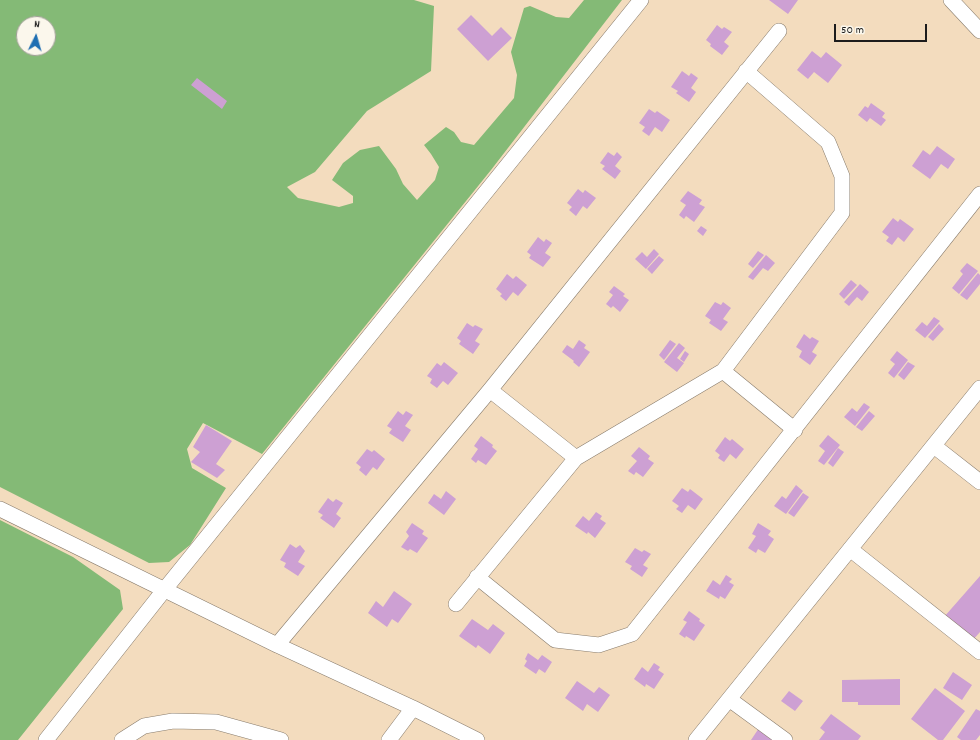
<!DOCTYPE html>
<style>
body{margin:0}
#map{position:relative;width:980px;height:740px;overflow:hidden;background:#f3dcbe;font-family:Dekko,sans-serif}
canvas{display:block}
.north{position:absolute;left:16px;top:16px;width:40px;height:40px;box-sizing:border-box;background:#fbf7ec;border:1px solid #a29f99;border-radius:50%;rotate:5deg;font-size:11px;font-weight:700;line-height:16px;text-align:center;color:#1c1c1c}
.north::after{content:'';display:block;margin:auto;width:14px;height:18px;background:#1f6fb2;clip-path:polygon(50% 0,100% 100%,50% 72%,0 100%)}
.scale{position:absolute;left:834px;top:24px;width:93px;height:18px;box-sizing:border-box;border:2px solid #1c1c1c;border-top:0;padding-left:5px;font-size:12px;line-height:14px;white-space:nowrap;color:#1c1c1c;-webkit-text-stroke:3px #fbf7ec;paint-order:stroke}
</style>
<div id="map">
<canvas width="980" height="740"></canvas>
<div class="north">N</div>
<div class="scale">50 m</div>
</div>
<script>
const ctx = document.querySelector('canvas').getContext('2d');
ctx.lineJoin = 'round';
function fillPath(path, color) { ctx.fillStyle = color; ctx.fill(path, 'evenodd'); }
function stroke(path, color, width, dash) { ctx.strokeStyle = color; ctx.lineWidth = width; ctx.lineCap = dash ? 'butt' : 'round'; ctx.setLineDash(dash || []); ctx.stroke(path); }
const forest = new Path2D(`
 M0,0h414l20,6 -3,65 -64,40 -52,61 -28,15 11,11 41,9 14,-4v-7l-21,-16 11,-17 17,-13 19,-4 17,23 7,15 14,16 18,-20 4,-13 -8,-13 -7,-9 22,-18 8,5 7,10 13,3 40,-47 3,-23 -6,-23 13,-44 6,-2 26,11 13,1 15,-18h38l-131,170 -229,284 -59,-31 -16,26 5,19 34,20 -36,57 -21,17 -20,1 -149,-76zM24,24h24v24h-24z
 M0,520l73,37 47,33 3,19 -105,131h-18z`);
const building = new Path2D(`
 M769,0h29l-10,14z
 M471,15l21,21 9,-9 11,11 -24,23 -31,-32z
 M717,25l5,4 2,-2 8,5 -8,10 5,4 -7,9 -12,-9 1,-2 -5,-4z
 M812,51l9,7 5,-6 16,13 -14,18 -14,-11 -6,7 -11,-9z
 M682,71l7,5 2,-3 7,5 -7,10 5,4 -7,10 -13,-9 2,-2 -7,-4z
 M197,78l30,23 -5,8 -31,-24z
 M871,103l14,10 -3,4 4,3 -5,6 -11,-8 -3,4 -9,-7 7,-9 3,2z
 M649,109l6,4 2,-2 13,9 -8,12 -7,-5 -6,9 -7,-5 3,-4 -6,-4z
 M937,146l18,13 -7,10 -7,-5 -11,15 -18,-13 11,-16 7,5z
 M608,152l6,4 3,-4 5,5 -7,9 6,5 -6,8 -13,-10 3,-3 -5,-3z
 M578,189l5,4 2,-3 11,8 -9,11 -4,-3 -7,10 -7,-6 3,-3 -5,-4z
 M688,191l14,9 -3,4 6,3 -11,15 -8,-6 -2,3 -5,-4 7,-10 -6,-4z
 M893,218l5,4 2,-3 14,10 -10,13 -6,-5 -6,8 -6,-4 3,-4 -7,-5z
 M701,226l6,4 -4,6 -6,-5z
 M538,237l6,5 2,-3 6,4 -7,10 6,4 -8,10 -14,-9 2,-3 -4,-3z
 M654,249l5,5 -13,15 -11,-10 7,-7 5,5z
 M758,251l6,4 -11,13 -5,-4z
 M766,255l9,8 -7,8 -5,-3 -10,12 -5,-3z
 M659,256l5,4 -12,14 -5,-5z
 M967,263l11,8 -19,23 -7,-6 11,-14 -3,-3z
 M978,273l2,2v9l-13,16 -7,-5z
 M507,274l6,5 3,-3 11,9 -9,11 -5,-4 -7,9 -6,-5 2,-2 -6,-5z
 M851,280l6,5 -13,14 -5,-5z
 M860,284l9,8 -7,9 -5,-4 -8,9 -5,-4z
 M614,286l11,8 -2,2 6,4 -9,12 -7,-6 -2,2 -5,-4 7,-9 -4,-3z
 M715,302l6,3 2,-3 8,6 -8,11 5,3 -7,9 -12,-8 2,-3 -6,-4z
 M934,317l6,4 -15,17 -10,-8 7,-8 5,4z
 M467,323l6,4 2,-2 8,4 -8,12 5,3 -7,10 -14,-10 2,-3 -4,-3z
 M939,324l5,5 -11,12 -5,-4z
 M804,334l6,5 2,-2 7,4 -7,11 5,3 -7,10 -11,-8 3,-6 -6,-4z
 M579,340l7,5 -2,3 6,4 -11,15 -6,-5 1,-1 -12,-9 5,-7 6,4z
 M670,340l6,4 -12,16 -5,-5z
 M679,343l6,5 -8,10 7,5 -7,9 -13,-10z
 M685,351l4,3 -5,8 -4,-3z
 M897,351l11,9 -14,18 -6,-5 7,-9 -5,-4z
 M444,362l14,11 -10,12 -5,-4 -6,7 -7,-5 2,-4 -5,-3 10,-13 4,3z
 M908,362l7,4 -11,14 -6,-5z
 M864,403l6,4 -15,19 -11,-9 8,-9 5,4z
 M398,411l5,4 3,-4 7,4 -8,11 6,4 -8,12 -14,-9 3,-4 -5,-3z
 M869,411l6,5 -13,15 -6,-4z
 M206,425l26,16 -16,23 9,6 -8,8 -26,-16 9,-10 -7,-5z
 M828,435l12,10 -16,20 -6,-4 7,-10 -6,-5z
 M481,436l12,9 -1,2 5,4 -11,14 -8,-5 -2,3 -5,-4 7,-10 -4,-3z
 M725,437l5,4 2,-2 12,10 -8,10 -6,-5 -6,8 -6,-4 2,-3 -5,-4z
 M639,447l11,9 -2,3 6,4 -11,14 -7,-5 -2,3 -6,-4 9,-10 -6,-5z
 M838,448l6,4 -11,15 -5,-4z
 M367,449l5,3 2,-2 11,9 -8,11 -4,-3 -7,9 -7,-6 2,-3 -5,-4z
 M796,485l7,6 -17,23 -12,-8 8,-10 4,3z
 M682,488l6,4 2,-3 13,10 -8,11 -7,-5 -6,8 -6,-4 3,-3 -7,-5z
 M446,491l10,8 -12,16 -16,-12 6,-9 7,5z
 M803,493l6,4 -15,20 -6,-4z
 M328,498l5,4 3,-3 7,4 -7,11 5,4 -7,10 -14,-10 3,-3 -5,-3z
 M596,512l6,4 -2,3 6,4 -11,15 -7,-6 -1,2 -12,-8 8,-10 6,5z
 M412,523l12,8 -2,3 6,4 -11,15 -7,-4 -2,2 -7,-4 8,-11 -3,-4z
 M758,523l13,8 -3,4 6,4 -9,14 -7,-4 -2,4 -8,-5 8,-12 -4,-2z
 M290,544l6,4 4,-3 5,6 -7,11 7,4 -7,10 -14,-9 2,-4 -6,-3z
 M635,548l7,4 2,-2 7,4 -8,11 5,3 -6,9 -12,-8 2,-3 -7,-4z
 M726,575l6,4 -3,3 5,3 -9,14 -5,-3 -1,3 -13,-8 7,-11 7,5z
 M980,576v56l-8,9 -28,-24z
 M394,591l18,13 -14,19 -6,-4 -5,8 -19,-14 8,-12 7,6z
 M689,611l11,8 -1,2 6,4 -11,16 -8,-5 -1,2 -6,-4 8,-12 -4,-2z
 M472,619l16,11 5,-6 12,9 -15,21 -12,-9 -2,3 -17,-12z
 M528,653l10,7 4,-5 10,7 -7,11 -6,-4 -3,5 -12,-8 3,-5 -2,-2z
 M654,663l6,4 -2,3 6,4 -10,15 -8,-5 -1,3 -11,-8 8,-12 6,5z
 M953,672l19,13 -10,15 -19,-12z
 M900,679v26h-42v-3h-16v-22z
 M577,681l17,12 5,-6 11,8 -12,17 -11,-8 -4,7 -18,-13z
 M935,688l30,23 -22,29h-5l-27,-21z
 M789,691l14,10 -8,10 -14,-10z
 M976,709l4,2v24l-4,5h-15l-4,-3z
 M831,714l30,22 -3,4h-39l6,-8 -5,-4z
 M759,728l17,12h-25z`);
const minor = new Path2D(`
 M951,0l29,31
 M723,371l72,59
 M490,390l86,68
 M934,446l46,36
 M0,509l277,136 136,63 64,32
 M850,549l130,103
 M477,577l78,63 44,5 33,-11 348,-440
 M456,604l120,-146 147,-87 119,-158v-37l-14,-34 -82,-71
 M277,645l213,-255 289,-359
 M729,699l56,41
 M46,740l119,-151 476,-589
 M122,740l22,-14 29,-5 43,1 65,18
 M389,740l24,-32
 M696,740l284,-352`);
fillPath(forest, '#84ba76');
fillPath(building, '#cda0d3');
stroke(minor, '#887c6d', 16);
stroke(minor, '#fff', 15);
</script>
